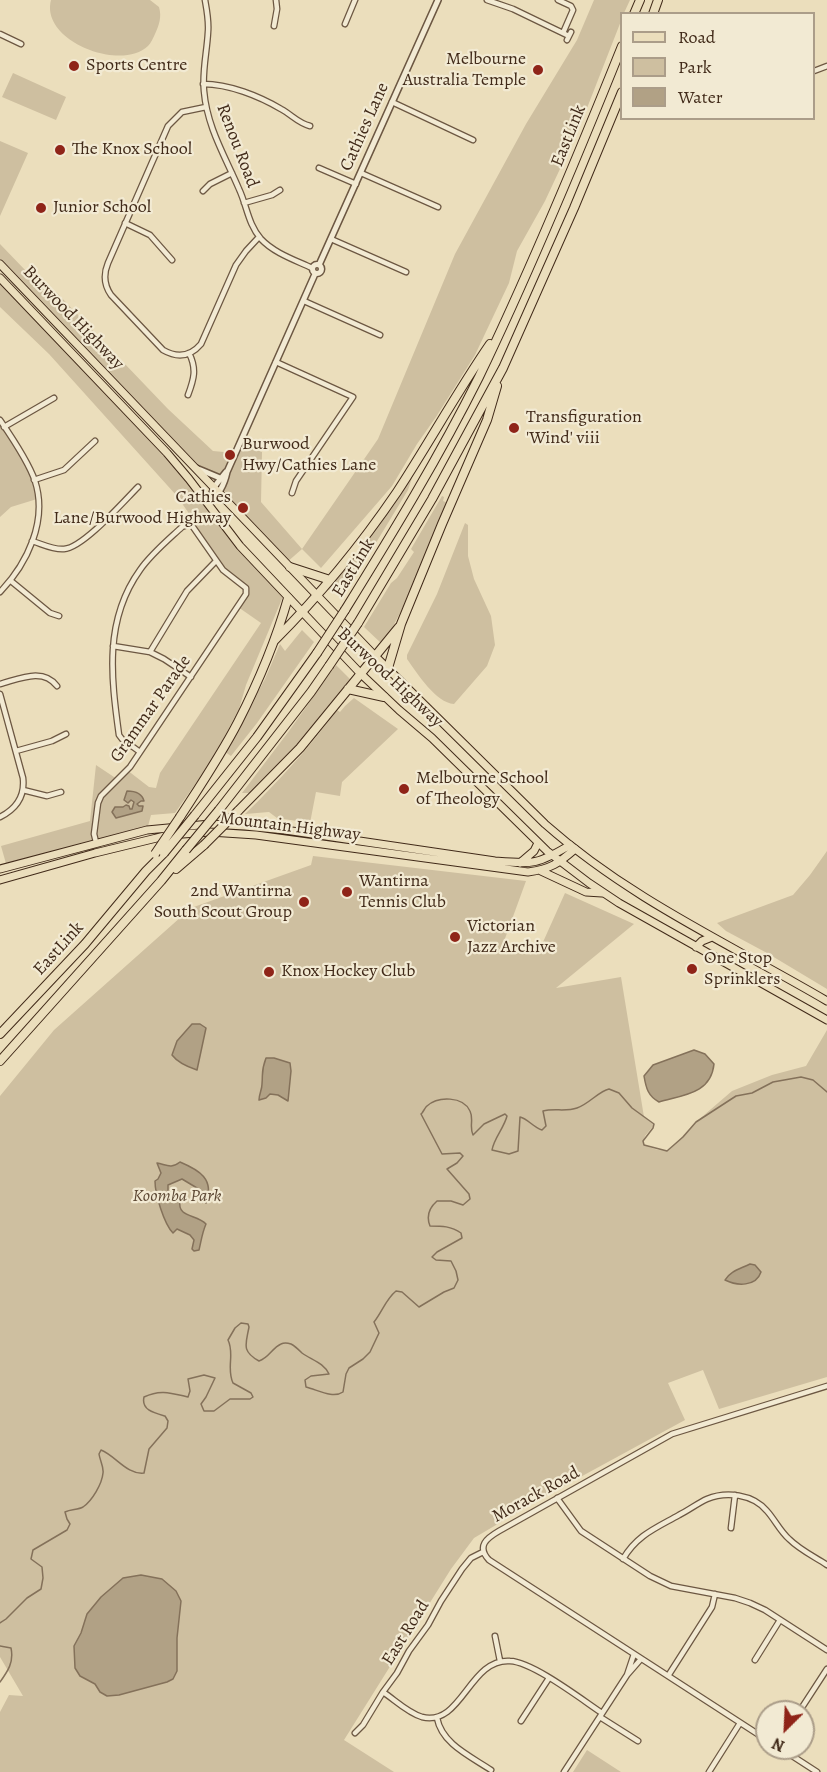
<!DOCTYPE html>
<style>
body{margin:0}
#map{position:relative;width:827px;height:1772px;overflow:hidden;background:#ebdebc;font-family:Alegreya,serif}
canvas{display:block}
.legend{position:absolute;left:620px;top:12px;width:195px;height:108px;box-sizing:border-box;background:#f2ead3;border:2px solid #ab9d89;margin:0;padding:8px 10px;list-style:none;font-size:18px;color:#412a19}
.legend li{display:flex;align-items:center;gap:12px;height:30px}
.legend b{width:30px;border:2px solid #ab9d89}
.north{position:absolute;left:755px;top:1700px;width:60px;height:60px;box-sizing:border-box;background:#f2ead3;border:2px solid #ab9d89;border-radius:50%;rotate:204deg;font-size:16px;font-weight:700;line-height:24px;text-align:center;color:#412a19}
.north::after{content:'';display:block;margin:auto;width:21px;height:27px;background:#8f2418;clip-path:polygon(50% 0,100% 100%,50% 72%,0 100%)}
</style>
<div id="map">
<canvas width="827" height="1772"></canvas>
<ul class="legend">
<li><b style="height:8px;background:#ebdebc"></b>Road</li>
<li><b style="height:16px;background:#cebfa0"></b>Park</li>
<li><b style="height:16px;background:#b1a185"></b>Water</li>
</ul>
<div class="north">N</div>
</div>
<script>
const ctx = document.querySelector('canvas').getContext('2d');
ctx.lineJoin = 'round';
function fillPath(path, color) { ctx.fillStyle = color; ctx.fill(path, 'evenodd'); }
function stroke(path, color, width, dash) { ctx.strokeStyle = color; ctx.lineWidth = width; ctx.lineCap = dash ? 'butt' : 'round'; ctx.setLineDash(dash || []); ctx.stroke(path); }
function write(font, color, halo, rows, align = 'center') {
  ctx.font = font + ' Alegreya,serif'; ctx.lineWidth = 4.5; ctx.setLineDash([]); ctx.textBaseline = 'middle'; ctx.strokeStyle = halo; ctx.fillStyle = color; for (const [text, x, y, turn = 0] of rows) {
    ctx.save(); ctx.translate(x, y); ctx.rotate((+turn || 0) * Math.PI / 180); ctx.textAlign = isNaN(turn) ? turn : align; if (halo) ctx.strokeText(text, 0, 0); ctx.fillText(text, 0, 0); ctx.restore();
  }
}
const green = new Path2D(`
 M51,0h99l9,7c3,10 0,18 -4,27 -2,4 -4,9 -7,12 -27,26 -108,-5 -97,-46z
 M594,0h36l-6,13 -2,1 -1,7 -41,105 -35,75 -28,50 -8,32 -34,72 -39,62 -19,27 -25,42 -71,82 -19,-19 -16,14 -67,-70 6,-12 -30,-14 -195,-203v-20l53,55 3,-7 1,1 111,116 45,42 22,2 5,-11 22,10 -1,50 41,47 76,-110 77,-185 71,-130 51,-84z
 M13,73l53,24 -10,23 -54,-23z
 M0,141l28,12 -28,63z
 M0,278l167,175 53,66 64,75 -38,91 -7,24 -27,51 -37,53 -24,2 -4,15 -140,37 -6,-21 89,-25 6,-56 21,14 10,-9 22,17 7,1 4,-15 101,-150 -23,-16 9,-15 -21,-19 -33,-46 -6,-3 1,-12 -12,-17 -127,-141 -49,-47z
 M0,420l32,54 5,25 -26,8 -11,10z
 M410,476l2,2 -4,12 -57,94 -5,2 -9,-4 -8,8 -2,-1 34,-42z
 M442,496l2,1 -1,4 5,2 -47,108 -12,23 -7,10 -18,-17 27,-44 6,-5 17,-26 -3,-3z
 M465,523l3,2v31l6,23 17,37 4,29 -8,21 -33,38c-18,-1 -37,-31 -47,-45v-4l30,-61z
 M302,630l12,12 -57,81 -26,33 -6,-4 40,-73 15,-35 5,7z
 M336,665l15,15 -50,63 -47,50h-12l47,-62z
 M354,698l44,31 -56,53 -2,14 -24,-4 -6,31 -33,-5 -8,-6 -24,2c33,-32 64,-66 92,-104l3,2 5,-6z
 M827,851v138l-60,-36 -41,-22 -9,-8 76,-28 17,-20z
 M313,856l213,25 -23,63 15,6 3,-6 18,7 26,-58 69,31 -78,64 65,-11 23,140 10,8 -9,11 -2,7c5,5 19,9 26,7l27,-28 36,-31 40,-16 34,-9 21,-36v347l-108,32 -16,-39 -35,13 17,37 -145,79 -66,39 -23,31 -107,171 50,32h-394v-60l9,-17 14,1 -23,-39v-561l54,-66 137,-122 120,-43z
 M587,1750l34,22h-48z`);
const water = new Path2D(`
 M127,791c8,0 15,2 17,10h-3l-4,3 2,2h4l-1,5 -26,7 -4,-6 3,-5h8l3,-2 3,1 1,3h2l2,-7 -3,-2 -3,3 -4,-3z
 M192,1024h8l6,4 -9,42c-9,-3 -19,-7 -25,-15l5,-14z
 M694,1050l11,4 9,10c-3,30 -31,31 -55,38 -11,-6 -13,-14 -15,-26l9,-11z
 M266,1058h8l16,5 1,8 -3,30 -10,-6 -8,-1 -4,4 -7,2c0,-6 3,-10 3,-16 1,-12 -1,-13 4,-26z
 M180,1162c19,8 35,17 26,41l-6,-7 -3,-8 -15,-9 -14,6v6l12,10c-3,17 17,13 26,23 -4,9 -5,18 -7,26l-5,1 -2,-2 2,-9 -4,-5 -13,-6 -4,4c-9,-9 -18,-39 -18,-52l3,-2 3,-6 -4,-10c10,2 14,6 23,-1z
 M750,1264l5,1 6,7c-5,15 -24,14 -36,8 5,-9 15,-11 25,-16z
 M141,1575l21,4 14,12 5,10 -4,37v33l-4,8 -6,3 -48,13 -12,1 -7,-4 -5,-8 -15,-8 -5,-8 -1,-22 7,-13 6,-19 14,-17 22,-19z`);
const stream = new Path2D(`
 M0,1623l6,-4 21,-21 14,-9 2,-11 -1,-11 -11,-8 2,-9 34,-20 3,-6 -3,-5 -2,-7c6,-3 13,-2 18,-5 9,-6 19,-23 20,-34 1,-6 -3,-12 -4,-19l2,-4c15,6 26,25 43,23l5,-24 18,-21 1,-7 -3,-5c-11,-3 -24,-6 -21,-19 16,-8 27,-4 44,0l2,-6 -2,-12 16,-4 11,3 -9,19 -5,7 3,7h10l16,-12h20l3,-2 -2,-4 -18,-10c-7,-15 2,-29 -5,-43l7,-12 6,-5 7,1 1,3c-3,17 -8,24 10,34 10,-3 13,-13 22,-17 4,-2 7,-1 10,0 4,2 8,6 11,9 10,7 22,10 27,21l-18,2 -6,4 1,7c12,3 27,12 37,5l3,-18 3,-6 14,-9 7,-7 9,-19 -5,-11c8,-10 12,-23 22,-31l6,1 17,15 25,-15 10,-4 4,-8 -2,-9 -5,-10 -15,-1 -4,-3 5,-5 25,-14 -1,-5c-10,-7 -19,-7 -31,-7 -4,-10 -1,-18 7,-25h14l12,4 7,-6 -1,-5 -22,-25 10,-6 6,-7 -3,-3 -18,1 -21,-40c1,0 5,-8 6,-8 11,-10 36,-10 43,5 4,8 -1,16 3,24l11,-11 21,-10 2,2c-3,12 -13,22 -15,34l17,4 9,-3 2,-34c8,2 13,10 22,13l4,-4 -3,-15c11,-3 23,1 34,-3 12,-4 22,-17 32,-19l10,4 13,15 22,16 -1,4 -10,13 1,4 23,6 16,-14 13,-15 40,-26 16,-3 21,-11 28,-5 12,3 14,12
 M0,1646l11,2c3,14 -3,23 -11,34`);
const minor = new Path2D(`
 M205,0c2,11 4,21 3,32 -1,20 -6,39 -4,59 3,36 21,65 35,98 8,17 9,35 22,50 13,14 34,21 51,29
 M487,0l26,9 56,27
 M558,0l13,6 2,4 -10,23
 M345,24l10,-24
 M274,26l3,-17 -1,-9
 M0,34l21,10
 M567,40l4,-8
 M814,71l13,-5
 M203,84c26,0 56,12 78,25 11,6 17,14 29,17
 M392,102l81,38
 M206,107l-24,5 -14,14 -60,137c-5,12 -4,22 3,32l52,55c14,8 27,7 38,-6l35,-79 10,-14 13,-14
 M319,168l37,16
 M361,173l77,34
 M203,191l7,-7 22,-11
 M244,203l28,-8 8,-5
 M125,223l25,12 22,25
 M331,239l75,33
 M304,301l76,34
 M276,362l77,35 -57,84 -4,12
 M188,395c6,-16 9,-26 1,-42
 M0,420c11,16 29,43 35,61 13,40 -8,83 -35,111
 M4,427l50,-29
 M34,480l30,-10 31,-29
 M32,541c10,3 21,9 32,8 19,-1 59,-47 74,-62
 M11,581l39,32 9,3
 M113,646l37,6 14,7 27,18
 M150,652l37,-61 29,-30
 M0,684c19,-5 43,-17 57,2
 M0,694l23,84c2,18 -7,31 -23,39
 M16,751l36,-10 14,-7
 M23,790l24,6 14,-4
 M96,842l-2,-8 4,-31 3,-7 29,-29 116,-173v-6l-23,-18 -30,-43 -3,-3 -8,3c-14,13 -31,27 -42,43 -36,50 -29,107 -21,165l3,4 18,13
 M557,1498l24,33 69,45 21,10 64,12 15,5 15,7 62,40
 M731,1528l4,-33
 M623,1559c14,-24 33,-31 56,-44 10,-5 19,-12 28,-16 19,-8 46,-5 60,12 8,9 13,20 22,28 11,11 26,18 38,26
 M495,1636l5,25
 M755,1660l25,-40
 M627,1675l14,-16
 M668,1676l44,-69 3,-13
 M383,1692c12,8 25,21 39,25 40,10 47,-59 88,-56 23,1 71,38 92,52
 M799,1712l28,-43
 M600,1717l38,24
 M437,1718c5,26 33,38 54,52
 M521,1721l28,-43
 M355,1733l8,-8 20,-33 14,-19 12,-22 19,-26 13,-24 21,-32 9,-11 12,-6
 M767,1740l-278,-180c-13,-14 -2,-22 10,-29l173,-97 155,-48
 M780,1748l37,24
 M564,1772l63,-97 7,-21
 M709,1772l31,-49`);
const tertiary = new Path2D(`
 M312.5 269a4.5 4.5 0 1 1 9 0a4.5 4.5 0 1 1-9 0Z
 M319,265l119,-265
 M196,468l24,10
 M209,502l5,-15 12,-15
 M208,504c11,-10 16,-18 19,-32l88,-198`);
const primary = new Path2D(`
 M520,863l14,-12 4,-8
 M0,869l147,-39 63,-6 35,2 40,4 210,31c38,3 42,4 75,-16
 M541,871l45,21 16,1
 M0,880l95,-27 74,-18 41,-3 46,3 272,37c23,-3 31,-9 47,-23`);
const trunk = new Path2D(`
 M0,264l375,392 170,168c86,76 185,120 282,177
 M0,278l167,175 22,26 51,67 120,127 39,37 33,28 115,113 42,32 30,20 208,117
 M696,947l6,-6 10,-4`);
const motorway = new Path2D(`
 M634,14l6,-14
 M653,14l5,-14
 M290,567l40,13
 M345,610c47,-76 94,-153 134,-233 52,-108 98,-219 143,-331
 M358,623l74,-124 71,-131 71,-160 48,-116
 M274,641c45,-45 87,-96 123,-149 32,-49 60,-100 93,-148
 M388,668l13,-44 41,-100 45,-104 10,-34
 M348,689l36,8
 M219,810l92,-118 18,-26
 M238,811l62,-63 99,-121
 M195,815l62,-78 60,-84
 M180,817c20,-31 41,-62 58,-95 20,-39 38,-82 50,-124
 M176,869l28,-24
 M0,1034l85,-90 61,-73 18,-18
 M0,1061l161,-180 25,-31`);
const motorwayBridge = new Path2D(`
 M317,653l28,-43
 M329,666l29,-43
 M204,845l34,-34
 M186,850l33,-40
 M164,853l31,-38
 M155,854l25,-37`);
const markers = [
 [74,66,6,"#8f2418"],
 [538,70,6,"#8f2418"],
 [60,150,6,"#8f2418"],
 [41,208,6,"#8f2418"],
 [514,428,6,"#8f2418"],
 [230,455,6,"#8f2418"],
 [243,508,6,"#8f2418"],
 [404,789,6,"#8f2418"],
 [347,892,6,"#8f2418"],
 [304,902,6,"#8f2418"],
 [455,937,6,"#8f2418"],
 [692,969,6,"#8f2418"],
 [269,972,6,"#8f2418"]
];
const poiNames = [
 ["Melbourne",526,60,"right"],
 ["Australia Temple",526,81,"right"],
 ["Sports Centre",86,66],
 ["The Knox School",72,150],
 ["Junior School",53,208],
 ["Transfiguration",526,418],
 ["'Wind' viii",526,439],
 ["Burwood",242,445],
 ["Hwy/Cathies Lane",242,466],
 ["Cathies",231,498,"right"],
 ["Lane/Burwood Highway",231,519,"right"],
 ["Melbourne School",416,779],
 ["of Theology",416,800],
 ["Wantirna",359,882],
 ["Tennis Club",359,903],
 ["2nd Wantirna",292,892,"right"],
 ["South Scout Group",292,913,"right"],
 ["Victorian",467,927],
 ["Jazz Archive",467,948],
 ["One Stop",704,959],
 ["Sprinklers",704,980],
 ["Knox Hockey Club",281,972]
];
const streetNames = [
 ["Cathies Lane",365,127,-66],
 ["EastLink",569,136,-68],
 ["Renou Road",237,146,69],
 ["Burwood Highway",73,318,46],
 ["EastLink",354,568,-59],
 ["Burwood Highway",390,678,43],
 ["Grammar Parade",151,709,-55],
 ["Mountain Highway",290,827,7],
 ["EastLink",59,949,-48],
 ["Morack Road",536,1495,-29],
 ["East Road",406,1633,-58]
];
const parkNames = [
 ["Koomba Park",177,1197]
];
fillPath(green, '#cebfa0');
fillPath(water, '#b1a185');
stroke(water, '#84715a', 1.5);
stroke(stream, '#84715a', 1.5);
stroke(minor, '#6c5742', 7);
stroke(tertiary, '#6c5742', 8);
stroke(primary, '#412a19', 9);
stroke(trunk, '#412a19', 9);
stroke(motorway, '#412a19', 10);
stroke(minor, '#f2ead3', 4.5);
stroke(tertiary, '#f2ead3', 5);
stroke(primary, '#ebdebc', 7);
stroke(trunk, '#ebdebc', 7);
stroke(motorway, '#ebdebc', 8);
stroke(motorwayBridge, '#412a19', 10, []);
stroke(motorwayBridge, '#ebdebc', 8);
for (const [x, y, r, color] of markers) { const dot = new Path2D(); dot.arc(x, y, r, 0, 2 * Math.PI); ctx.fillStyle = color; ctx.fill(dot); stroke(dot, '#f2ead3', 2); }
write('18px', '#412a19', '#f2ead3', poiNames, 'left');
write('18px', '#412a19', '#f2ead3', streetNames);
write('italic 18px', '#5d4834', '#f2ead3', parkNames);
</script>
